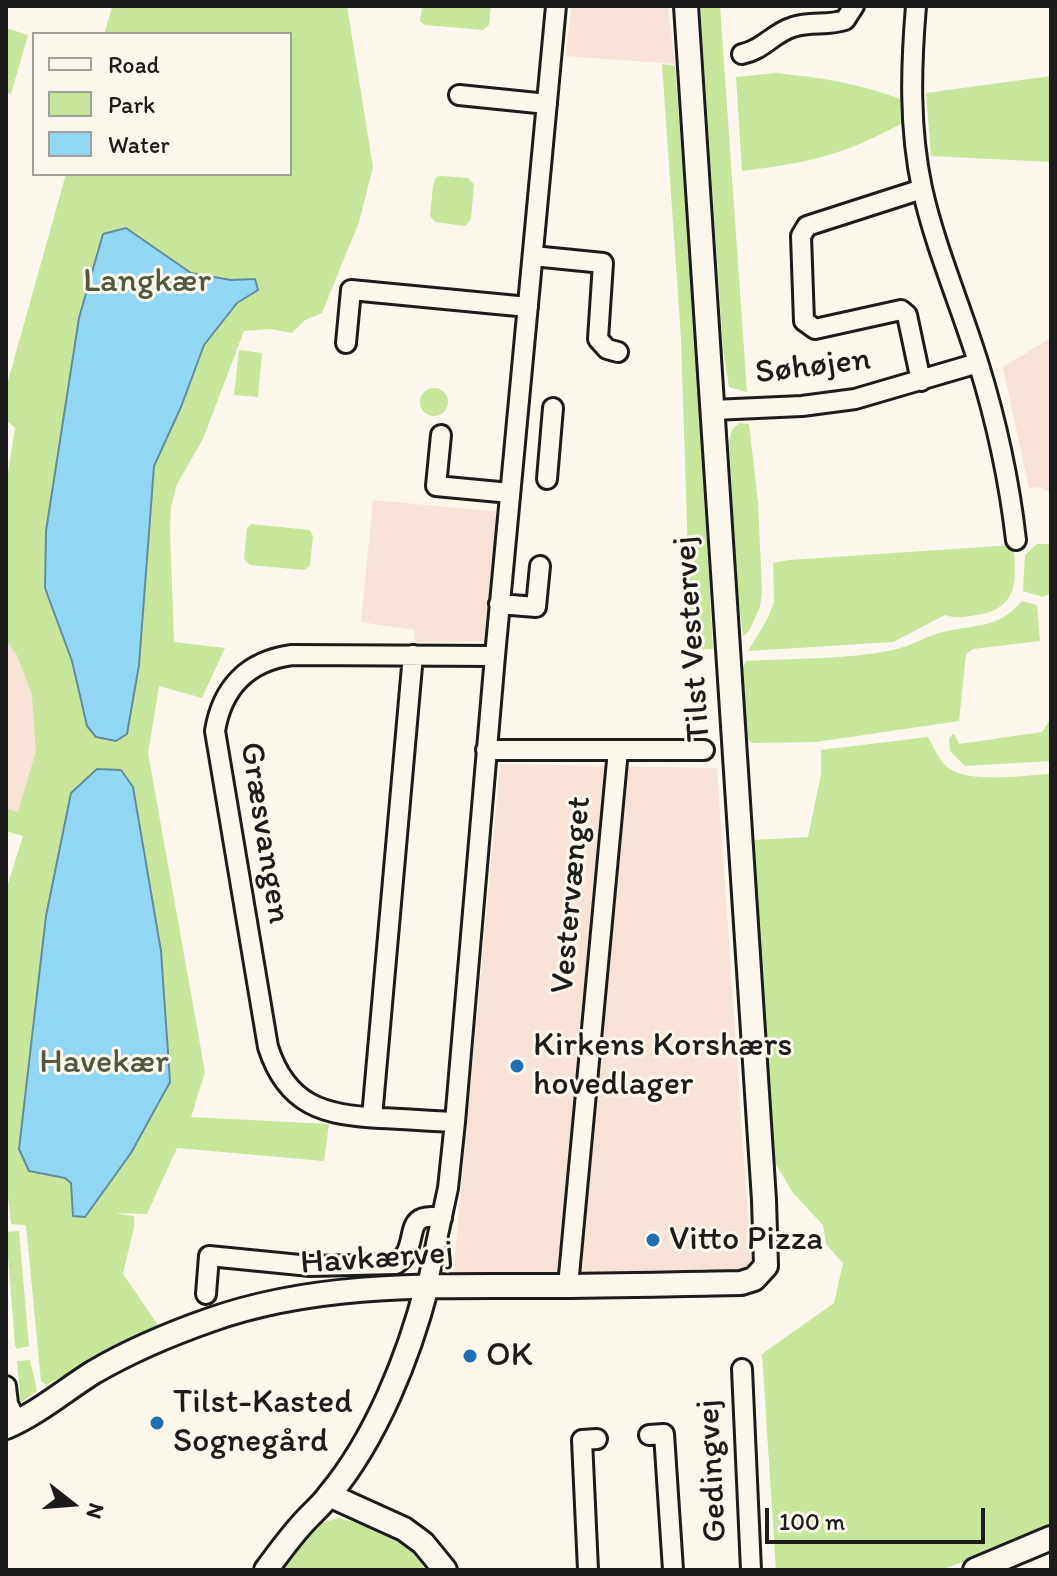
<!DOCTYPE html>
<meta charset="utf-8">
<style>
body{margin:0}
#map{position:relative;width:1057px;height:1576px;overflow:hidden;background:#fbf7ec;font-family:Itim,sans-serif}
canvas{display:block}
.frame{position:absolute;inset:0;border:8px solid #1c1c1c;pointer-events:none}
.legend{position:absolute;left:32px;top:32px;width:260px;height:144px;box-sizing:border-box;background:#fbf7ec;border:2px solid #a29f99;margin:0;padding:10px 14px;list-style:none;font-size:24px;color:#1c1c1c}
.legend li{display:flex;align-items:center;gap:16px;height:40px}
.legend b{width:40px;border:2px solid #a29f99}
.north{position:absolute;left:32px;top:1464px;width:80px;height:80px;-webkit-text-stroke:6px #fbf7ec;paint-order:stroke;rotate:107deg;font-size:22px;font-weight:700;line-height:32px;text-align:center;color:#1c1c1c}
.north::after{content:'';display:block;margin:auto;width:28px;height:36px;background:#1c1c1c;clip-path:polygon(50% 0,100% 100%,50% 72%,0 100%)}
.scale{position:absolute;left:765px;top:1508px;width:220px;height:36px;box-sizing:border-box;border:4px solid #1c1c1c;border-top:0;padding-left:10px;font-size:24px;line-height:28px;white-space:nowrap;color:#1c1c1c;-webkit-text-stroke:6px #fbf7ec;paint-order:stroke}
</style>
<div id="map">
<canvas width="1057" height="1576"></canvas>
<div class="frame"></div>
<ul class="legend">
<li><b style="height:10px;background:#fbf7ec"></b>Road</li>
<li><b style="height:22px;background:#c8e59c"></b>Park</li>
<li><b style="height:22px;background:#91d6f3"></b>Water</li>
</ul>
<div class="north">N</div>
<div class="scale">100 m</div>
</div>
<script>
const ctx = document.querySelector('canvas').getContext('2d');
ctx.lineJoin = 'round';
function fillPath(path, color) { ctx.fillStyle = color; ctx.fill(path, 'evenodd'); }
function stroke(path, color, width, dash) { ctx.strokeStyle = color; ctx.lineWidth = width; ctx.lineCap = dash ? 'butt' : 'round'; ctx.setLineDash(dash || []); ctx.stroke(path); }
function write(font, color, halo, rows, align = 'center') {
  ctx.font = font + ' Itim,sans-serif'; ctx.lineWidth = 6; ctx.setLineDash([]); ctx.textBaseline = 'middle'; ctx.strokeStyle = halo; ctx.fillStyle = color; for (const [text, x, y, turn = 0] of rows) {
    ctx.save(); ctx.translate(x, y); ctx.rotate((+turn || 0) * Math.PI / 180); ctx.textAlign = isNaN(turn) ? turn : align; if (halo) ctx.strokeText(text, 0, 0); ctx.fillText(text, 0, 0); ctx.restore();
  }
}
const built = new Path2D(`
 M571,6h97l7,58 -109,-8z
 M1051,338v155l-10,-6 -12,1 -26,-121z
 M373,500l127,12 -11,129 -74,1 -1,-12 -53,-8z
 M6,584l14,43 27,151 -41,53z
 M500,764l217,4 34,494 -10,13 -288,2z`);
const green = new Path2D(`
 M107,6h240l26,161 -14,55 -37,91 -17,7 -13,13 -21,-4 -27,2 -41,108 -26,45 -6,23 -1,22 4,113 51,6 -23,50 -43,-12 -11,67 57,319 -14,45 138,7 -5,37 -147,-13 -30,66 -32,-1 19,3v11l-11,47 35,51 -112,60 -5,-4 -15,-156 -15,-1 -5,-45v-289l17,-54 -17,-5v-22l12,3 18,-61 -4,-56 -15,-40 -11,-15v-155l9,-57 -9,-8v-32l60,-214h224v-140h-186l8,-26z
 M422,6h69l-2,19 -6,5 -58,-5 -5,-4z
 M700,6h20l27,386 -18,-5 -6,-37z
 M6,28l22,7 -17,59 -5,-2z
 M662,64l13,2 18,237 20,346 -22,1 -10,-312z
 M775,73c45,4 86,11 128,27l1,22c-59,33 -96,41 -162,49l-6,-94z
 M1051,76v86l-120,-6 -5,-63z
 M441,176l27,2 6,6 -3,35 -6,7 -30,-4 -5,-6 3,-30 3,-9z
 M239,350l23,3 -4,44 -24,-2z
 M420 402a14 14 0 1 1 28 0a14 14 0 1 1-28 0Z
 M739,423l10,1 9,78 4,88 -2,17 -11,24 -6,5 -7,-57 -7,-138 3,-11z
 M251,524l59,6 3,6 -3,30 -6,4 -54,-5 -6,-6 3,-31z
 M1037,544h14v49l-8,4 -20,-6 2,-36z
 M1013,545c4,33 6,64 -36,70 -12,2 -21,4 -32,0l-52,27 -145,9 20,-33 6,-16 -1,-39 16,-3z
 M1022,601l15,4 3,36 -67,8 -7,5 -7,67 -143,21 -64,1 -6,-5 -3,-71 3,-6c49,-3 99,-1 147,-11 16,-3 30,-12 46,-17 34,-9 59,-3 83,-32z
 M1051,718v43l-86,5 -15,-15 -1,-13 5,-5 5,11 83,-12z
 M928,737c5,9 10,20 17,28 18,20 80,10 106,9v755l-110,41h-165l-14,-216 72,-51 9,-40 -17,-19 -3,-19 -30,-32 -19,-32 -21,-321 55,-3 13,-63v-24z
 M19,1231l10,115 -12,3 -2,-4 -9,-113z
 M30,1360l7,31 -17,12 -4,-7 4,-3 -3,-32z
 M339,1518l50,13 21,12 15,27h-147l39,-46z`);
const water = new Path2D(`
 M126,228l65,45 40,7 24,-1 3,11 -21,13 -33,42 -23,62 -27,59 -15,199 -12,69 -11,7 -20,-4 -9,-11 -15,-65 -27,-73 1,-57 33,-213 24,-84z
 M97,769l24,1 12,17 28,164 9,131 -39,71 -46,64 -12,-1 -2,-33 -6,-5 -36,-7 -10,-22 27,-233 25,-123z`);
const minor = new Path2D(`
 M916,6c-5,60 -7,122 6,182 13,59 38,116 56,174 18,58 31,117 38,178
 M742,54c21,-4 31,-21 51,-27 17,-6 35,-1 52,-7l9,-14
 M459,95l88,9
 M533,256l70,7 -5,76 9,10 11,3
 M346,343l5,-53 177,17
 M921,381l-14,-66 -6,-5 -86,19 -11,-8 -3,-85 6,-10 115,-37
 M713,410l89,-4 53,-7 123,-36
 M441,435l-5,51 74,7
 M547,479l6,-71
 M499,604l37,3 4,-41
 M486,750h218
 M372,1117l41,-462
 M455,1122c-25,-1 -50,-3 -75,-4 -56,-3 -93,-12 -112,-71l-53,-316c7,-43 32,-70 77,-76l203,1
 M427,1286l21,-98 7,-66 40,-466 61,-650
 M568,1286l50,-536
 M206,1294l3,-38 101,10 86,-2c27,-18 2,-54 46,-46
 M742,1369l9,201
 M6,1386l2,18 9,18
 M649,1435l15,-1 9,136
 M588,1570l-6,-130 15,-1`);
const tertiary = new Path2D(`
 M6,1427c31,-13 59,-37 88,-55 36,-21 76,-38 116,-52 107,-38 224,-34 337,-34 64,0 129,-2 194,-3l13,-4 12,-13 -2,-66 -78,-1194
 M329,1495l75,34 19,14 22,27
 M266,1570c12,-16 24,-33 38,-48 8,-9 18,-17 25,-27 47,-56 80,-139 98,-209
 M975,1570l76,-32`);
const markers = [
 [517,1066,8,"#1f6fb2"],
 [653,1240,8,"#1f6fb2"],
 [470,1356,8,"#1f6fb2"],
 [157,1423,8,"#1f6fb2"]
];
const parkNames = [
 ["Langkær",147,282],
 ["Havekær",104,1063]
];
const streetNames = [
 ["Søhøjen",813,367,-7],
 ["Tilst Vestervej",693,639,-94],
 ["Græsvangen",264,833,81],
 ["Vestervænget",572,895,-85],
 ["Havkærvej",377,1259,-4],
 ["Gedingvej",713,1471,-93]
];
const poiNames = [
 ["Kirkens Korshærs",533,1046],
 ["hovedlager",533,1085],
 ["Vitto Pizza",669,1240],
 ["OK",486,1356],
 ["Tilst-Kasted",173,1403],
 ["Sognegård",173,1442]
];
fillPath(built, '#f6e2d6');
fillPath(green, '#c8e59c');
fillPath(water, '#91d6f3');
stroke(water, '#628c9d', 2);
stroke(minor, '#1c1c1c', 24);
stroke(tertiary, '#1c1c1c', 28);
stroke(minor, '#fbf7ec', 18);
stroke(tertiary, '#fbf7ec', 22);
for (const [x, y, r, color] of markers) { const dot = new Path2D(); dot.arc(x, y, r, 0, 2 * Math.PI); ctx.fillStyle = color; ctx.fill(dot); stroke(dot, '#fbf7ec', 3); }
write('34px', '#505842', '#fbf7ec', parkNames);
write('34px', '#1c1c1c', '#fbf7ec', streetNames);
write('34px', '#1c1c1c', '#fbf7ec', poiNames, 'left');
</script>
